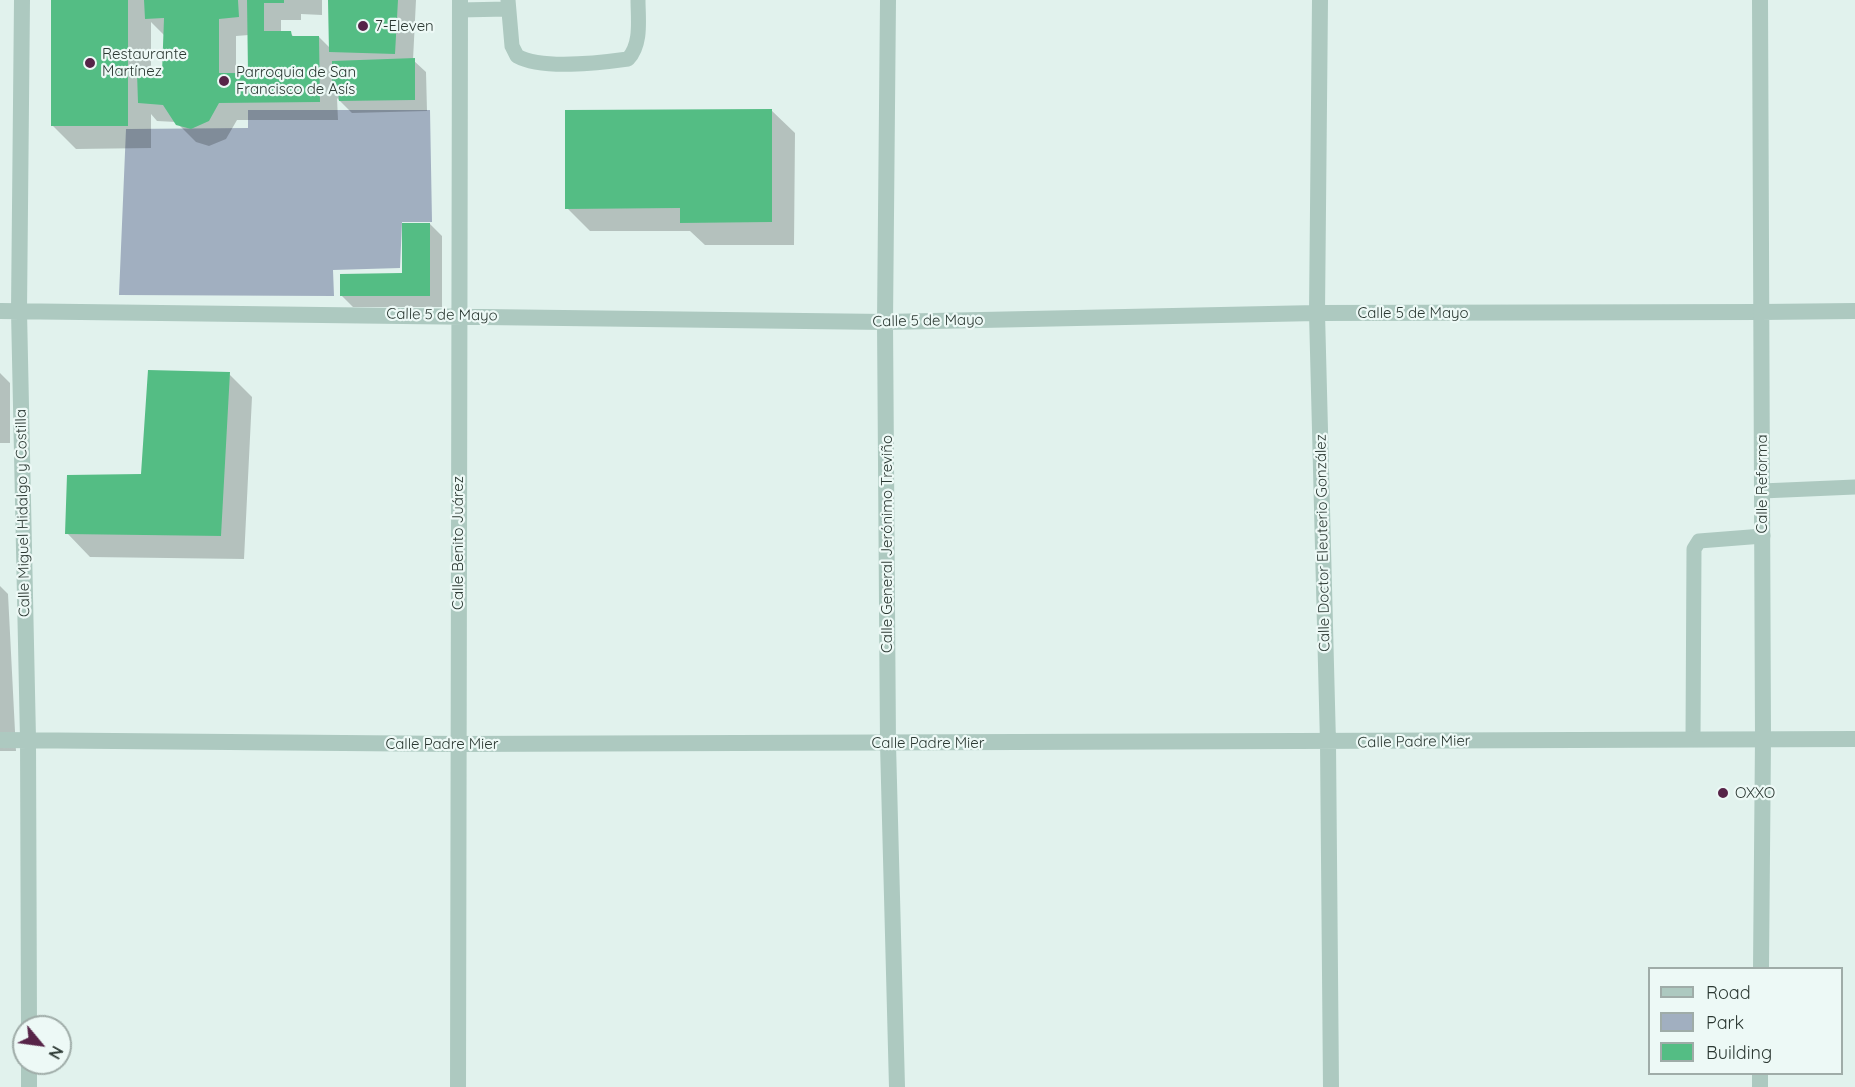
<!DOCTYPE html>
<meta charset="utf-8">
<style>
body{margin:0}
#map{position:relative;width:1855px;height:1087px;overflow:hidden;background:#e1f2ed;font-family:Quicksand,sans-serif}
canvas{display:block}
.legend{position:absolute;left:1648px;top:967px;width:195px;height:108px;box-sizing:border-box;background:#edf9f6;border:2px solid #9faca8;margin:0;padding:8px 10px;list-style:none;font-size:18px;color:#2b3832}
.legend li{display:flex;align-items:center;gap:12px;height:30px}
.legend b{width:30px;border:2px solid #9faca8}
.north{position:absolute;left:12px;top:1015px;width:60px;height:60px;box-sizing:border-box;background:#edf9f6;border:2px solid #9faca8;border-radius:50%;rotate:119deg;font-size:16px;font-weight:700;line-height:24px;text-align:center;color:#2b3832}
.north::after{content:'';display:block;margin:auto;width:21px;height:27px;background:#572448;clip-path:polygon(50% 0,100% 100%,50% 72%,0 100%)}
</style>
<div id="map">
<canvas width="1855" height="1087"></canvas>
<ul class="legend">
<li><b style="height:8px;background:#adc9c0"></b>Road</li>
<li><b style="height:16px;background:#a1afc0"></b>Park</li>
<li><b style="height:16px;background:#54bd84"></b>Building</li>
</ul>
<div class="north">N</div>
</div>
<script>
const ctx = document.querySelector('canvas').getContext('2d');
ctx.lineJoin = 'round';
function fillPath(path, color) { ctx.fillStyle = color; ctx.fill(path, 'evenodd'); }
function stroke(path, color, width, dash) { ctx.strokeStyle = color; ctx.lineWidth = width; ctx.lineCap = dash ? 'butt' : 'round'; ctx.setLineDash(dash || []); ctx.stroke(path); }
function write(font, color, halo, rows, align = 'center') {
  ctx.font = font + ' Quicksand,sans-serif'; ctx.lineWidth = 4.5; ctx.setLineDash([]); ctx.textBaseline = 'middle'; ctx.strokeStyle = halo; ctx.fillStyle = color; for (const [text, x, y, turn = 0] of rows) {
    ctx.save(); ctx.translate(x, y); ctx.rotate((+turn || 0) * Math.PI / 180); ctx.textAlign = isNaN(turn) ? turn : align; if (halo) ctx.strokeText(text, 0, 0); ctx.fillText(text, 0, 0); ctx.restore();
  }
}
const green = new Path2D(`
 M248,110h182l2,112h-30l-2,46 -67,2 1,26 -215,-1 7,-166 122,-1z`);
const shadow = new Path2D(`
 M52,0h270v15l-21,-1v6h-20v13h9l5,5 24,-1 12,12 -2,-49h87l-3,60 13,12 1,39 -75,2 -15,-15 1,22h-101l-11,19 -17,7 -13,-4 -20,-20 -19,-1 -6,-7v34l-75,1 -23,-23zM151,22l14,14 -2,38h-12zM249,35v39h-13v-38z
 M771,110l24,23 -1,112h-89l-15,-14h-100l-23,-23z
 M430,224l12,12v71h-89l-12,-12 63,-20z
 M0,373l10,10v60h-10z
 M229,374l23,23 -8,162 -154,-2 -23,-24 76,-57z
 M0,586l8,8 8,157h-16z`);
const building = new Path2D(`
 M51,0h77v126h-77z
 M144,0h94l1,17 -20,2v54h29l-1,-73h37v3h-20v28h27l1,5h27l1,66 -101,1 -10,18 -18,8 -15,-4 -13,-20 -25,-2 -1,-30h25l2,-55 -19,1z
 M328,0h70l-3,54 -66,-2z
 M415,58v42l-76,1 -1,-11h-6v-29z
 M772,109v113l-92,1v-15l-115,1v-99z
 M402,223h28v73h-90v-22l62,-1z
 M148,370l82,2 -9,164 -156,-2 2,-59 74,-1z`);
const service = new Path2D(`
 M508,0l4,46 5,10c25,14 82,7 111,3 14,-15 10,-40 10,-59
 M460,10l47,-1
 M1762,491l93,-4
 M1693,738l1,-189 5,-8 64,-5`);
const minor = new Path2D(`
 M22,0l-3,311 9,428 1,288
 M888,0l-3,322 3,422 9,343
 M1320,0l-3,313 11,430 3,344
 M0,311l885,11 432,-9 444,-1
 M0,740l458,4 1397,-5
 M29,1063v24
 M458,1087l2,-1087`);
const tertiary = new Path2D(`
 M1760,0l3,738 -2,230
 M1761,312l94,-1
 M1760,1087v-13`);
const markers = [
 [363,26,6,"#572448"],
 [90,63,6,"#572448"],
 [224,81,6,"#572448"],
 [1723,793,6,"#572448"]
];
const poiNames = [
 ["7-Eleven",375,26],
 ["Restaurante",102,54],
 ["Martínez",102,71],
 ["Parroquia de San",236,72],
 ["Francisco de Asís",236,89],
 ["OXXO",1735,793]
];
const streetNames = [
 ["Calle 5 de Mayo",1413,313],
 ["Calle 5 de Mayo",442,315,1],
 ["Calle 5 de Mayo",928,321,-1],
 ["Calle Reforma",1762,484,-90],
 ["Calle Miguel Hidalgo y Costilla",23,513,-91],
 ["Calle Benito Juárez",458,543,-90],
 ["Calle Doctor Eleuterio González",1323,543,-91],
 ["Calle General Jerónimo Treviño",887,544,-90],
 ["Calle Padre Mier",1414,742,-1],
 ["Calle Padre Mier",928,743],
 ["Calle Padre Mier",442,744]
];
fillPath(green, '#a1afc0');
fillPath(shadow, '#0003');
fillPath(building, '#54bd84');
stroke(service, '#adc9c0', 15);
stroke(minor, '#adc9c0', 16);
stroke(tertiary, '#adc9c0', 16);
for (const [x, y, r, color] of markers) { const dot = new Path2D(); dot.arc(x, y, r, 0, 2 * Math.PI); ctx.fillStyle = color; ctx.fill(dot); stroke(dot, '#edf9f6', 2); }
write('15px', '#2b3832', '#edf9f6', poiNames, 'left');
write('15px', '#2b3832', '#edf9f6', streetNames);
</script>
